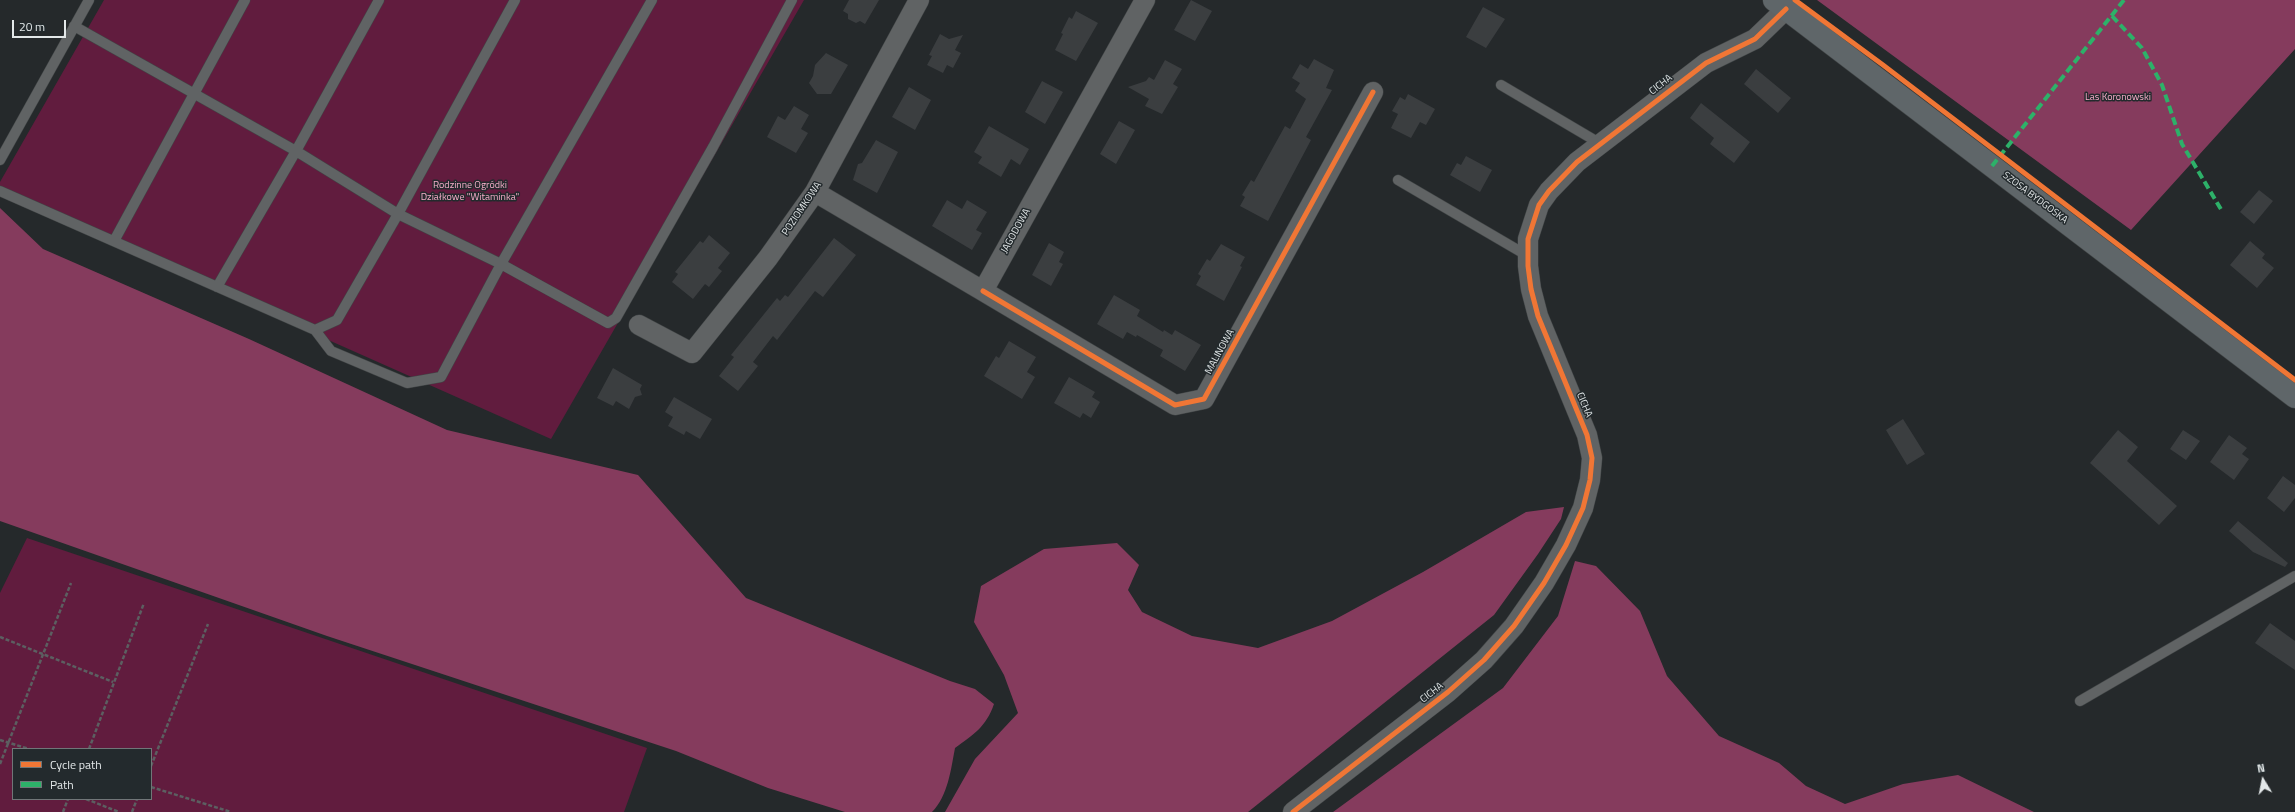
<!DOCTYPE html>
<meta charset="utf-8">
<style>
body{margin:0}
#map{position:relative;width:2295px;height:812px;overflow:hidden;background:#25292b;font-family:"Titillium Web",sans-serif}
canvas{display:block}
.legend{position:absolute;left:12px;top:748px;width:140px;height:52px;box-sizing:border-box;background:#232a2d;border:1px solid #707678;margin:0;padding:5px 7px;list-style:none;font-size:12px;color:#e3e8e9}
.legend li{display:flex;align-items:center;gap:8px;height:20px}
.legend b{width:20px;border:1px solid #707678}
.north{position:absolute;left:2243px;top:760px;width:40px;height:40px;-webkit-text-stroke:3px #232a2d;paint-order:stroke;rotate:350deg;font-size:11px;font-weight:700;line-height:16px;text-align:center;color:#e3e8e9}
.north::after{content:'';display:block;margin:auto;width:14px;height:18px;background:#e3e8e9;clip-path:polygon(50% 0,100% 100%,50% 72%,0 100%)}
.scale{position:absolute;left:12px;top:20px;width:54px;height:18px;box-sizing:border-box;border:2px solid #e3e8e9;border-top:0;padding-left:5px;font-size:12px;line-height:14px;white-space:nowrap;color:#e3e8e9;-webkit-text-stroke:3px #232a2d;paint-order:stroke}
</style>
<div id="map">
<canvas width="2295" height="812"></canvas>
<ul class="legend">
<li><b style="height:5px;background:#f07635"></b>Cycle path</li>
<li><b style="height:5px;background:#2db169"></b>Path</li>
</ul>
<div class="north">N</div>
<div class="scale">20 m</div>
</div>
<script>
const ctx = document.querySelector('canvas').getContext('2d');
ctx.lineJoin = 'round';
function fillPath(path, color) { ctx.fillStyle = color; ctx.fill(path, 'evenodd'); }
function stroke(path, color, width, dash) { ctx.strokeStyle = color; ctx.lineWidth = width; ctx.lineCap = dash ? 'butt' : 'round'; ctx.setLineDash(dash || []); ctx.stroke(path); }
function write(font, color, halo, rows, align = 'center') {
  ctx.font = font + ' "Titillium Web",sans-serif'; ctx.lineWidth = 3; ctx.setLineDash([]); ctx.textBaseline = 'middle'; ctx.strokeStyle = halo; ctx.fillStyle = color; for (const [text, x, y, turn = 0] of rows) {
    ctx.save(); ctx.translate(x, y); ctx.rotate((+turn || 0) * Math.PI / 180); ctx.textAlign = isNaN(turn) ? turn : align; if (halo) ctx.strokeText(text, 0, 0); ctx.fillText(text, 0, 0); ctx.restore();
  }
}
const green = new Path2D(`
 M104,0h700l-253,439 -551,-245v-12z
 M27,538l620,210 -23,64h-624v-219zM13,749h138v50h-138z`);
const forest = new Path2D(`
 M1817,0h478v49l-164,181z
 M0,208l43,41 206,90 198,91 191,45 108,123 204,83 25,8 19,15c-8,23 -20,30 -39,44 -4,21 -7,48 -23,64h-87l-77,-24 -92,-37 -349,-115 -327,-115z
 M1564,507l-3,12 -23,35 -44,61 -246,197h-303l30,-53 43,-46 -14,-38 -30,-53 7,-36 63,-37 73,-6 22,22 -11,25 14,22 50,24 66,12 74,-27 91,-49 103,-60z
 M1575,561l21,5 44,45 27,65 52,60 60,27 27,23 39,18 58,-20 55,-9 76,37h-701l170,-124 55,-72z`);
const building = new Path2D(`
 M849,0h30l-14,24 -5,-3 -4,2 -8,-4v-5l-5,-3z
 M1191,0l21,11 -17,30 -21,-11z
 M1483,7l22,12 -19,29 -20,-11z
 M1076,11l22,12 -22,38 -21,-11 8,-16 -2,-1 8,-16 3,2z
 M940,34l9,5 14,-4 -8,15 6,3 -8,15 -6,-3 -4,8 -16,-8 5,-9 -3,-1z
 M826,53l22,12 -17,29h-14l-8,-11 4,-7 2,-11z
 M1314,59l20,11 -8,18 6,2 -26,47 5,3 -43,81 -28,-15 5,-9 -3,-2 9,-15 3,2 31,-56 5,3 16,-30 -11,-8 5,-8 -8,-5 8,-14 8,5z
 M1165,60l17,9 -9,15 5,3 -16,27 -17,-8 4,-7 -21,-12 18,-6 3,-4 5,3z
 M1756,69l35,29 -13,15 -34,-29z
 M1042,81l21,11 -18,32 -20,-12z
 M909,87l22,13 -16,30 -23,-13z
 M1408,94l27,15 -9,16 -6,-3 -9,16 -20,-10 7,-14 -6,-3 8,-14 5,3z
 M1701,103l49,39 -16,21 -24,-19 4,-6 -24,-20z
 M794,106l15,9 -8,14 7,4 -12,20 -29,-16 11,-21 7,4z
 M1119,121l16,9 -19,34 -16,-10z
 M989,126l40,23 -9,16 -9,-6 -10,18 -23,-14 4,-6 -8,-5z
 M876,140l22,12 -21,41 -24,-13 5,-16 4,-1z
 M1466,156l26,14 -12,22 -30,-17 7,-12 4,2z
 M2259,190l14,11 -19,23 -14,-12z
 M947,200l15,9 5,-9 20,12 -11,18 6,3 -10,17 -40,-24z
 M709,235l21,18 -12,15 4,3 -13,16 -4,-3 -12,15 -21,-17 6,-8 -3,-2 25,-31 3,2z
 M834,238l22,17 -33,42 -8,-6 -38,49 -4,-4 -20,26 5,4 -20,25 -19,-15 15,-19 -3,-2 46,-57 3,3 5,-6 3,2z
 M2250,241l15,13 -3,4 12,10 -17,20 -27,-23z
 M1049,243l15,9 -5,10 4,2 -12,22 -19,-11z
 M1221,244l24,13 -5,9 2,1 -18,34 -28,-16 5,-9 -3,-2 9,-15 3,2z
 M1114,295l26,15 -3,6 26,16 1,-2 8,5 3,-5 26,15 -16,26 -25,-15 3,-6 -26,-15 -1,2 -9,-5 -4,7 -26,-15z
 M1009,341l27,16 -9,15 8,5 -13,22 -38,-23 12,-20 3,2z
 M613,368l29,17 -2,4 2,6 -7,2 -6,12 -13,-8 -3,5 -16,-8z
 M1069,377l26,15 -3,5 8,5 -9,16 -8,-5 -3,5 -26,-15z
 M674,397l38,22 -12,20 -14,-8 -2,4 -16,-9 5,-9 -8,-5z
 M1903,419l22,35 -18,11 -21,-35z
 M2118,430l20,17 -11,14 50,45 -18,19 -69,-62z
 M2183,430l17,11 -14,19 -16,-11z
 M2229,435l18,13 -5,6 7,5 -15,21 -24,-18z
 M2283,476l12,9v13l-11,14 -17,-14z
 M2238,521l50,42 -3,4 -32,-15 -24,-21z
 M2270,623l25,18v29l-40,-27z`);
const path = new Path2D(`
 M0,637l113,45
 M0,740l29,9
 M89,749l55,-146
 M0,764l71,-181
 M151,766l57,-142
 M151,787l80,25
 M86,799l33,13
 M63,812l5,-13
 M132,812l5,-13`);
const service = new Path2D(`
 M74,26l222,125 102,63 103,50 107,59 8,-5 97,-171 79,-147
 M1501,85l100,59
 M0,160l89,-160
 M1398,180l130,76
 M0,191l315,139 22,-10 61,-106 117,-214
 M114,241l131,-241
 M217,287l79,-136 83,-151
 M315,330l16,21 76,32 34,-6 60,-113 151,-264
 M2080,701l215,-125`);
const minor = new Path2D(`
 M815,192l168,99 162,-291
 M983,291l192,114 29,-6 169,-307
 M639,325l53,28 76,-95 47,-66 104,-192
 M1293,812l155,-120 36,-32 30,-34 30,-43 22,-38 17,-37 7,-28 2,-22 -5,-23 -49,-119 -7,-27 -3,-23v-27l11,-34 10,-14 28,-29 129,-99 49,-24 31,-30`);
const secondary = new Path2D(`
 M1774,0l521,397`);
const quiet = new Path2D(`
 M2112,16l30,32 20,37 20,59 40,67
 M1992,166l132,-166`);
const cycleway = new Path2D(`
 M1795,0l88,65 412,315
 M983,291l192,114 29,-6 169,-307
 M1293,812l155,-120 36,-32 30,-34 30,-43 22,-38 17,-37 7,-28 2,-22 -5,-23 -49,-119 -7,-27 -3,-23v-27l11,-34 10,-14 28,-29 129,-99 49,-24 31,-30`);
const streetNames = [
 ["CICHA",1661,85,-38],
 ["SZOSA BYDGOSKA",2035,198,37],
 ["POZIOMKOWA",802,209,-56],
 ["JAGODOWA",1016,231,-61],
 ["MALINOWA",1220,352,-61],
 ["CICHA",1584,405,67],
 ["CICHA",1432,693,-38]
];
const parkNames = [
 ["Las Koronowski",2118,98],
 ["Rodzinne Ogródki",470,186],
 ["Działkowe \"Witaminka\"",470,198]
];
fillPath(green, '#611c3e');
fillPath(forest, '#853b5d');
fillPath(building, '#3b3e40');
stroke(service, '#414546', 11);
stroke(minor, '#414546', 21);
stroke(secondary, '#414546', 23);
stroke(path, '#5c5f61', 2.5, [4, 2]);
stroke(service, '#606364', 10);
stroke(minor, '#606364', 20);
stroke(secondary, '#5f6669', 22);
stroke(quiet, '#2db169', 4, [8, 4]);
stroke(cycleway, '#f07635', 5);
write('10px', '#e3e8e9', '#232a2d', streetNames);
write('10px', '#f6adc9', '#232a2d', parkNames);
</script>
